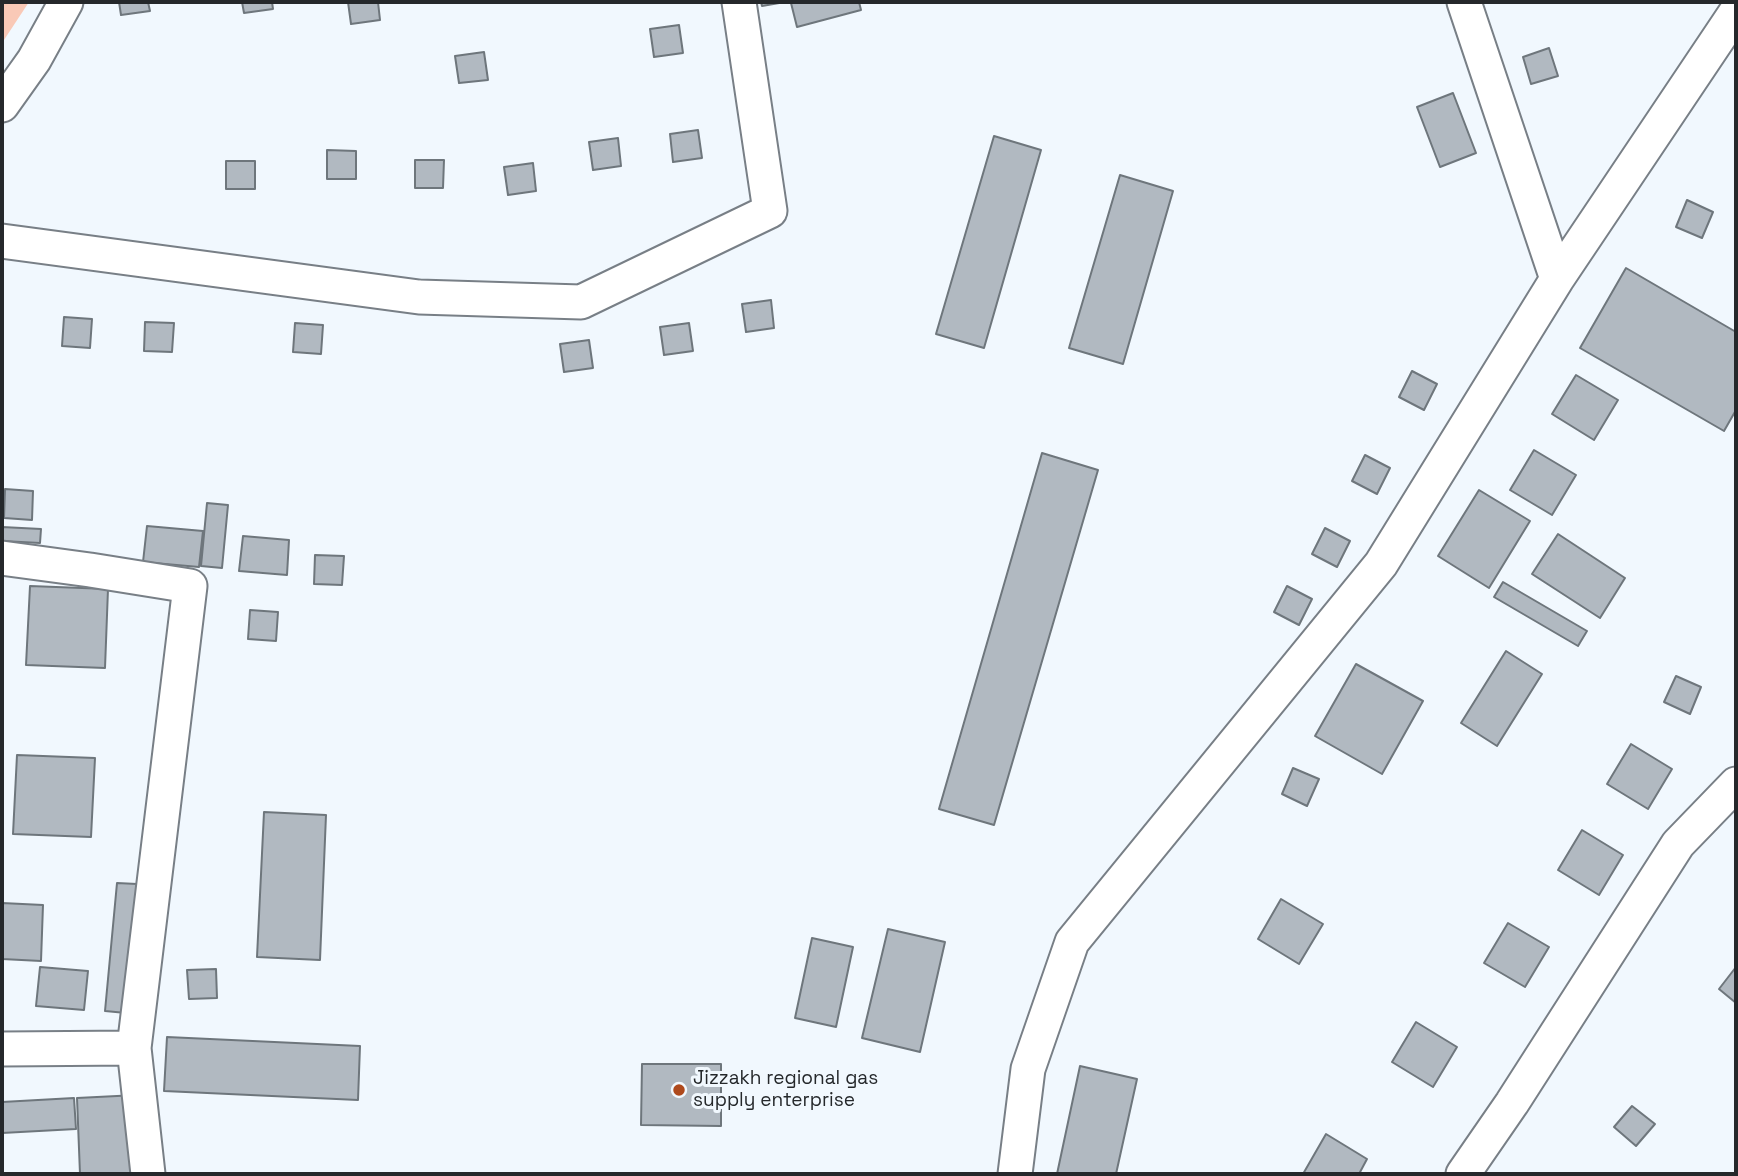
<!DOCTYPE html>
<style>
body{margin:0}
#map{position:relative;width:1738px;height:1176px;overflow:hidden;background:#f1f8fe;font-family:"Space Grotesk",sans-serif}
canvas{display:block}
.frame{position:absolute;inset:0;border:4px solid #25282b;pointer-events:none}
</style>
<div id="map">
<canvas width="1738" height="1176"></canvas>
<div class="frame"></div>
</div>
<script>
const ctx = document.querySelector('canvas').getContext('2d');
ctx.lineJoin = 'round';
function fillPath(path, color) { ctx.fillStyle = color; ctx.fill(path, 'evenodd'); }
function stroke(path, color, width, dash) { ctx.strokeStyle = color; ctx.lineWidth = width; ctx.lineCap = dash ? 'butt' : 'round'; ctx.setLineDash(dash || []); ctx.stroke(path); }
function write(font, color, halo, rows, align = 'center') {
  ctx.font = font + ' "Space Grotesk",sans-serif'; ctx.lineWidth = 6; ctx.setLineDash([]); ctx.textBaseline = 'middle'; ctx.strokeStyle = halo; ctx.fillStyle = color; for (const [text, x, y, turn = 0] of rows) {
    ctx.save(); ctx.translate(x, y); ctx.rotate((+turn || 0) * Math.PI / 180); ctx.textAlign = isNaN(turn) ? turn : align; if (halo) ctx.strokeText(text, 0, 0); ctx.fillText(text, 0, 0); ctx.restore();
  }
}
const green = new Path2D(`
 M2,2h27l-27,41z`);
const building = new Path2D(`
 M119,2h29l2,9 -29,4z
 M242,2h30l1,7 -29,4z
 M348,2h30l2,18 -29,4z
 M761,2h24l-23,4z
 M797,2h62l2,8 -64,17 -6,-24z
 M679,25l4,28 -29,4 -4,-28z
 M1549,48l9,28 -27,8 -8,-27z
 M484,52l4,28 -29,3 -4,-27z
 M1453,93l23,60 -36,14 -23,-60z
 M698,130l4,28 -29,4 -3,-28z
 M994,136l47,14 -57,198 -48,-14z
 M618,138l3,28 -28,4 -4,-28z
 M327,150l29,1v28h-29z
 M415,160h29l-1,28h-28z
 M226,161h29v28h-29z
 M533,163l3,28 -28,4 -4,-28z
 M1120,175l53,16 -50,173 -54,-16z
 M1687,200l26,12 -11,26 -26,-11z
 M1626,268l110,64v78l-12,21 -144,-83z
 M771,300l3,28 -28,4 -4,-28z
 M64,317l28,2 -2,29 -28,-2z
 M145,322l29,1 -2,29 -28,-1z
 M295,323l28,2 -2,29 -28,-2z
 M689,323l4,28 -29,4 -4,-28z
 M589,340l4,28 -29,4 -4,-28z
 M1412,371l25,13 -13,26 -25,-13z
 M1576,375l42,25 -24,40 -42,-26z
 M1534,450l42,25 -24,40 -42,-25z
 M1042,453l56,17 -104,355 -55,-16z
 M1365,455l25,13 -13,26 -25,-13z
 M5,489l28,2 -1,29 -28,-2z
 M1479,490l51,31 -41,67 -51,-32z
 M207,503l21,2 -6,63 -21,-2z
 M147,526l56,5 -4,36 -56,-5z
 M2,527l39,2 -1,14 -38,-2z
 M1325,528l25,13 -13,26 -25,-13z
 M1558,534l67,44 -25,40 -68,-44z
 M243,536l46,4 -2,35 -48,-4z
 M315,555l29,1 -2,29 -28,-1z
 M1503,582l84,49 -9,15 -84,-49z
 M30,586l78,3 -3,79 -79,-3z
 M1287,586l25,13 -13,26 -25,-13z
 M250,610l28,2 -2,29 -28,-2z
 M1506,651l36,23 -45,72 -36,-23z
 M1356,664l67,37 -41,73 -67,-38z
 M1676,676l25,11 -11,27 -26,-12z
 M1631,744l41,25 -24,40 -41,-25z
 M17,755l78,3 -4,79 -78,-3z
 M1293,768l26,11 -12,27 -25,-12z
 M264,812l62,3 -6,145 -63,-3z
 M1582,830l41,25 -24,40 -41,-25z
 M117,883l20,1 -11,129 -21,-2z
 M1281,899l42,25 -24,40 -41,-25z
 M2,903l41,2 -2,56 -39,-2z
 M1508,923l41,24 -24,40 -41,-24z
 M888,929l57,13 -25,110 -58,-14z
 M812,938l41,9 -17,80 -41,-9z
 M40,967l48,4 -4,39 -48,-4z
 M1736,967v36l-17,-14z
 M216,969l1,29 -28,1 -2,-29z
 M1416,1022l41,25 -24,40 -41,-25z
 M167,1037l193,9 -2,54 -194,-9z
 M642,1064h79v62l-80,-1z
 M1080,1066l57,13 -21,95h-59z
 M137,1095l3,79h-60l-3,-76z
 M74,1098l2,31 -74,4v-31z
 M1632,1106l23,18 -19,22 -22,-19z
 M1326,1134l41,25 -8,15h-56z`);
const minor = new Path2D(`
 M1464,2l93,277
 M2,105l32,-45 32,-58
 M2,241l417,56 162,5 189,-91 -31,-209
 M2,558l88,12 100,16 -56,462 14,126
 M2,1049l132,-1
 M1015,1174l13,-105 44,-127 309,-378 176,-285 179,-267
 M1463,1174l49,-71 166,-259 58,-60`);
const markers = [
 [679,1090,7,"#ae491c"]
];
const poiNames = [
 ["Jizzakh regional gas",693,1079],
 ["supply enterprise",693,1101]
];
fillPath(green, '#f9c9b7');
fillPath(building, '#b1b9c1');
stroke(building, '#6e767c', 2);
stroke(minor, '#787f86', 37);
stroke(minor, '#fff', 33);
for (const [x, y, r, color] of markers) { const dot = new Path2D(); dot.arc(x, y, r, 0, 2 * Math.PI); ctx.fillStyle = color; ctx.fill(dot); stroke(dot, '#f1f8fe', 2.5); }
write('19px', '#25282b', '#f1f8fe', poiNames, 'left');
</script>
